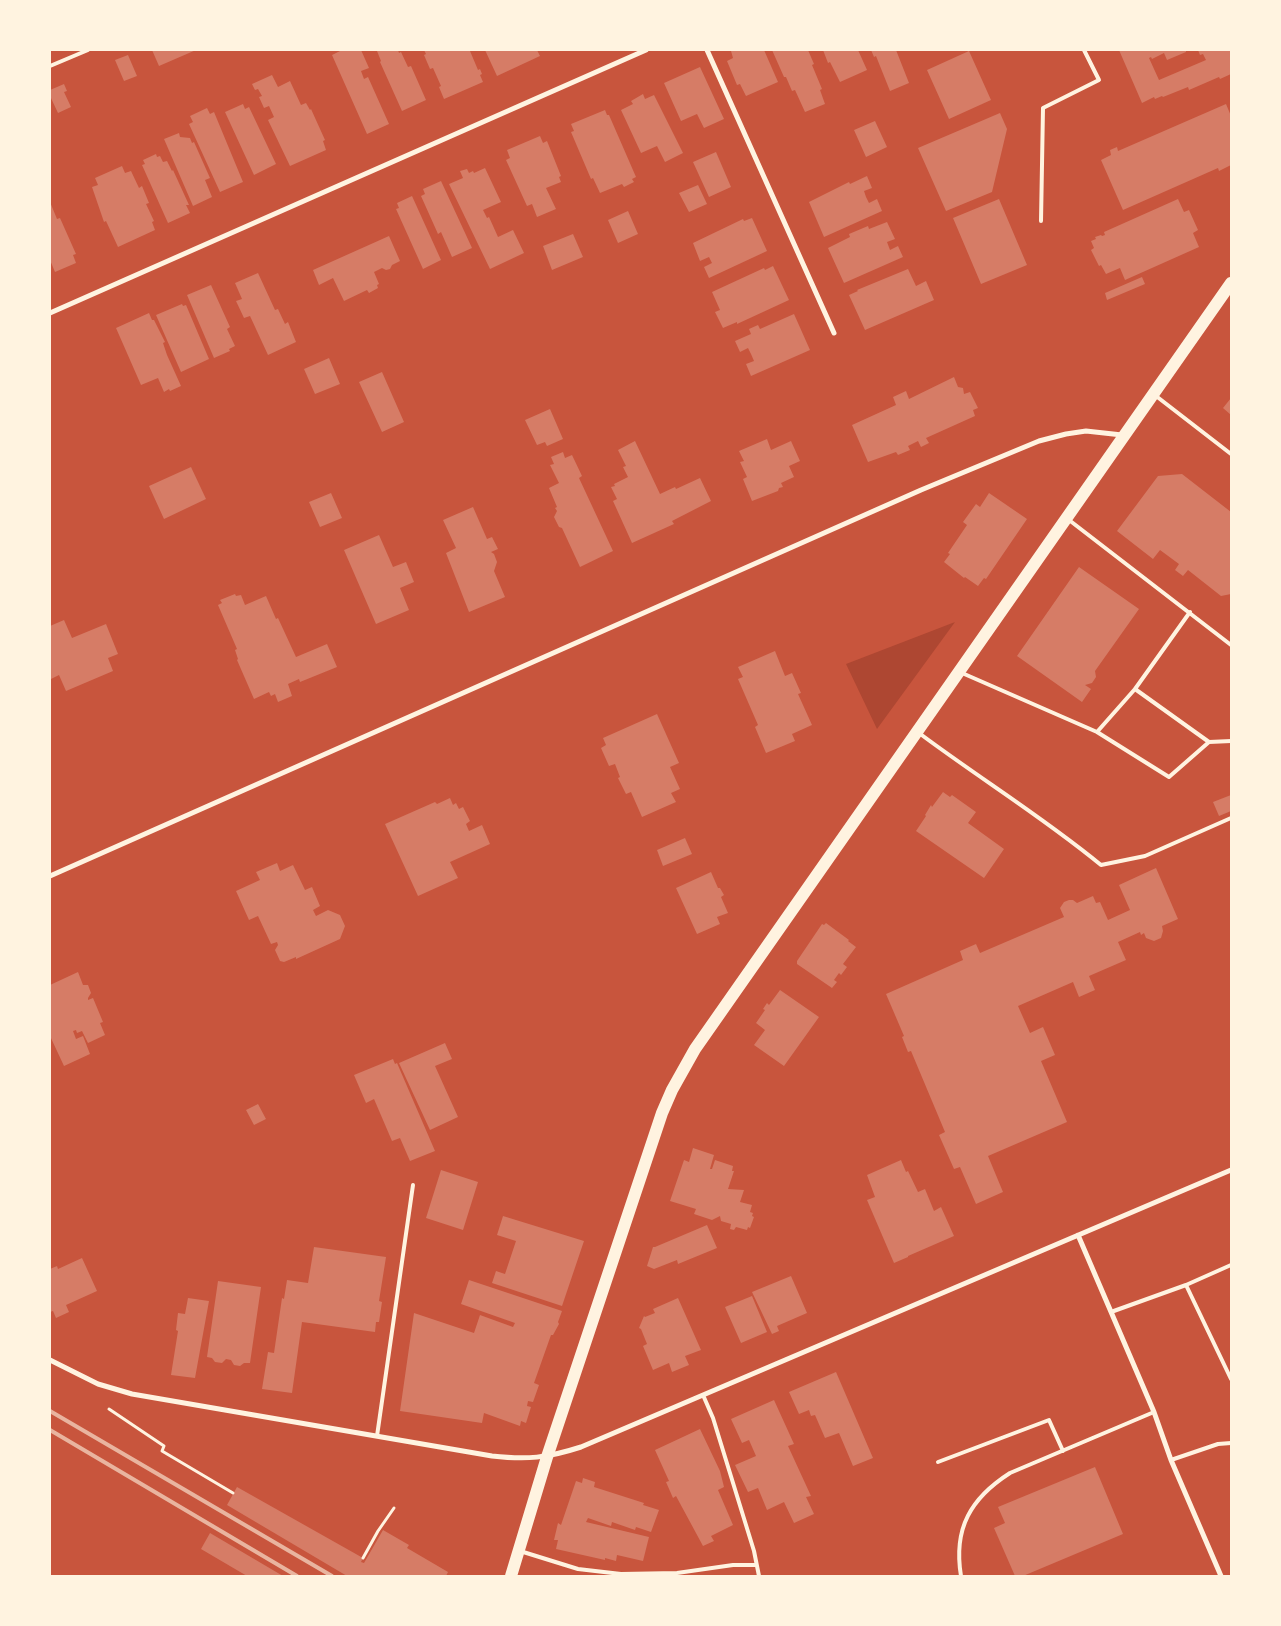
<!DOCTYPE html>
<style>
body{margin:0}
#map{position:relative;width:1281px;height:1626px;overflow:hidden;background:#c8553d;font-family:"Exo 2",sans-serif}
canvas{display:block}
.frame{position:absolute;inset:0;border:51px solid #fff3e0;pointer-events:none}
</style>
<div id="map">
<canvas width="1281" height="1626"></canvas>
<div class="frame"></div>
</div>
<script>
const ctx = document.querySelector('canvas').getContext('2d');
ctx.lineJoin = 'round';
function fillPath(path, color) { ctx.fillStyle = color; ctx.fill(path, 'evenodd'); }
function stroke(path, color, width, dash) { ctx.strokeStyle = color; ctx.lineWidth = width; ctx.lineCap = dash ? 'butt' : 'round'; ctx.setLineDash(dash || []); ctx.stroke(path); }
const green = new Path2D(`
 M955,622l-78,107 -31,-65z`);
const building = new Path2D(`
 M152,50h44l-37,16z
 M342,50h19l8,18 -8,3 3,8 4,-2 21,47 -22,10 -35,-79z
 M378,50h20l1,3 2,-1 7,15 3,-1 15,34 -24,11 -22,-49 1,-1 -4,-10z
 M424,50h49l-3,1 8,19 2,-1 2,5 -2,1 3,7 -39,17 -5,-12 2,-1 -8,-18 -3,1 -6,-14 2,-1z
 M485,50h52l3,6 -43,20z
 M734,50h30l14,32 -32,14 -6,-12 -3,1 -10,-24 6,-3 -2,-7z
 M772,50h36l6,14 -2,1 10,24 -2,1 5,14 -20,8 -10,-22 -3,1 -6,-14h-2z
 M823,50h35l9,20 -27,12 -10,-20 -2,1z
 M871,50h25l13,33 -19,8 -14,-35 -2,1z
 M1119,50h67v2l-19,8 -3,-7 -12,6 -1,-2 -2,1 10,22 47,-20 -3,-6 -3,1 -2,-5h33v24l-11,5 -1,-2 -30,13 -1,-3 -25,10 -1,-1 -7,3 -1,-2 -12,6z
 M969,51l22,49 -42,19 -22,-49z
 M128,55l9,21 -13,5 -9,-21z
 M700,67l24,52 -20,9 -7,-14 -16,7 -17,-38z
 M272,75l6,12 12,-6 11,24 5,-2 4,7 1,-1 14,31 -2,1 3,9 -36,16 -22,-46 6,-3 -5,-11 -5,2 -5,-11 3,-1 -4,-7 -3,1 -3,-6z
 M64,84l3,7 -3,1 7,15 -13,6 -8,-17v-6z
 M643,94l2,5 9,-4 29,58 -18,9 -8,-16 -16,7 -20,-43 12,-6 -2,-3z
 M243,104l2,5 4,-2 27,57 -22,11 -29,-63z
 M1226,104l5,12v49l-12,6 -1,-3 -95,42 -22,-50 10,-5 -1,-5 7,-3 1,4z
 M207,108l3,6 4,-2 29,70 -23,10 -31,-68 4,-2 -3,-6z
 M605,110l2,5h2l27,62 -4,2 2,3 -10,5 -2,-3 -22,9 -7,-15 -2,1 -20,-47 3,-1 -3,-7z
 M1000,113l7,16 -15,63 -46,19 -28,-63z
 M875,121l12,26 -21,10 -12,-27z
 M179,133l1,4 10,1 2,5 2,-1 16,36 -5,2 7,17 -19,9 -29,-67z
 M540,136l3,7 4,-2 14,35 -2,1 2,5 -15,6 10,21 -19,8 -5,-13 -5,2 -21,-46 4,-2 -3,-8z
 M716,152l15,35 -22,10 -16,-35z
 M156,154l1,3 3,-1 3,6 4,-1 5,10 1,-1 16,35h-3l4,8 -22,10 -26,-58 3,-1 -2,-4z
 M122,166l3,7 6,-2 8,17 3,-2 7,17 -3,1 8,17 -2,1 3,8 -37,17 -12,-26 -2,1 -12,-35 6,-2 -3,-7z
 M485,168l16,34 -18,8 4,8 2,-1 9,20 15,-7 11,23 -34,16 -41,-85 14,-6 -3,-7 7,-2 2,4 4,-2 1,2z
 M867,176l5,12 -8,3 2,6 3,6 8,-4 5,12 -58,26 -15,-35 40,-20 1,2z
 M441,181l31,67 -20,9 -11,-25 -3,2 -17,-38 4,-2 -2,-5z
 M698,185l9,19 -18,8 -10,-19z
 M412,196l29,64 -18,9 -27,-60 3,-1 -2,-5z
 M999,199l28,66 -46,19 -28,-66z
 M1178,199l6,13 5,-2 9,20 -5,3 6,14 -74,33 -5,-12 -14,6 -5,-9 -2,1 -8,-16 3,-2 -3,-7 5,-2 -1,-2 6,-2 1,1 3,-1 -1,-3z
 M50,202l7,17 3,-1 16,36 -3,1 3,8 -21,9 -5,-12z
 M628,211l10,23 -20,9 -10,-23z
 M752,218l15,33 -58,27 -5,-11 8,-4 -3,-6 -9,4 -7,-18 50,-24 1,2z
 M887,222l8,17 -8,3 3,8 8,-4 5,11 -59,26 -16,-35 22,-11 -1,-3 19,-8 1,3z
 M573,234l10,23 -31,13 -9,-24z
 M389,236l11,25 -8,4 -2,4 -4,1 -4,-2 -8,4 5,12 -2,1 1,3 -9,5 -2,-3 -23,11 -11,-23 -14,7 -6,-15z
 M773,266l16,34 -52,24v-2l-14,6 -8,-16 5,-2 -8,-18 52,-24 1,2z
 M908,269l8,17 10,-5 8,19 -69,30 -16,-35 9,-4 -1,-1z
 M258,273l17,37 3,-1 7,15 3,-2 8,20 -28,13 -18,-39 -6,2 -8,-17 6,-2 -7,-16z
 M1142,277l3,7 -38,16 -2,-7z
 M211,285l19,42 -3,2 8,17 -6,3 1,2 -16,7 -27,-63z
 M182,304l1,2 3,-1 23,54 -28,13 -25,-57z
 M149,313l3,7h2l11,22 -2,1 4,12 14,31 -11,5 -1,-2 -5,3 -6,-14 -17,7 -25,-57z
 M794,314l16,36 -59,26 -5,-12 8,-3 -3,-7 -3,-6 -8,4 -5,-11 16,-7 -2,-5 9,-4 2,4z
 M329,358l11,26 -25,10 -11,-25z
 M382,372l22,50 -22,10 -23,-50z
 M954,377l4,10 5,1 1,6 6,-2 8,16 -5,2 2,6 -49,22 3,5 -8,4 -3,-6 -10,5 2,4 -12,5 -2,-3 -28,10 -16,-37 44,-20 -3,-8 13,-6 3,8z
 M1231,398v17l-8,-7z
 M550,409l13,30 -16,7 -2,-4 -8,3 -12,-25z
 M767,439l4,11 20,-9 9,20 -11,5 5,11 -13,6 2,4 -4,1 -1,3 -26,10 -9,-22 4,-2 -7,-15 4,-1 -5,-10z
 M635,441l25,53 15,-7 1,2 24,-11 11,23 -39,20 2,3 -42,19 -19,-42 4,-2 -6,-12 4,-1 -1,-2 14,-7 -5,-10 3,-1 -8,-16z
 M563,452l2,6 7,-3 10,21 -3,2 34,73 -33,16 -18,-39 -3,-1 -5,-10 3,-6 -2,-3 2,-1 -8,-19 10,-5 -9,-18 4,-1 -3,-7z
 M191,467l15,32 -42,20 -15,-33z
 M1182,474l49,38v82l-10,2 -33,-26 -5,6 -8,-6 4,-6 -19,-14 -7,9 -36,-28 41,-55z
 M331,493l11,25 -22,9 -11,-25z
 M989,493l38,26 -41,60 -2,-1 -6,8 -13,-9 -1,1 -20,-16 6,-8 -2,-1 19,-28 -4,-3 13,-18 4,3z
 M473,507l14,32 5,-2 6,12 -7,3 3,2 3,8 -3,9 11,26 -36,15 -23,-59 10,-5 -13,-28z
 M379,535l14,32 13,-5 8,20 -14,6 9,22 -33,14 -32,-74z
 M1079,567l60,42 -44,62 1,6 -4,6 -7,2 6,4 -9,13 -65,-46z
 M235,594l1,2 5,-1 4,10 21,-9 10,23 2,-1 18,39 31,-13 10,23 -37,15 -1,-3 -11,5 4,12 -14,6 -3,-8 -4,2 -2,-4 -15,7 -17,-39 1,-1 -3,-9 2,-1 -19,-44 4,-2 -2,-3z
 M64,620l8,18 34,-14 12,30 -10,4 5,13 -47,20 -7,-16 -8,4 -1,-3v-50z
 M775,651l10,25 7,-3 9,20 -3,1 14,31 -20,9 3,7 -29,12 -11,-26 3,-2 -20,-46 5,-2 -5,-10z
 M657,714l22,49 -9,4 10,22 -9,4 5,9 -34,15 -11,-25 -5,2 -8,-16 2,-1 -5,-13 -6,2 -8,-18 5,-3 -3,-7z
 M943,792l7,5 2,-2 24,17 -8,11 36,26 -20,29 -68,-47 10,-15 -1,-1 6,-10 1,2z
 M1231,795v16l-12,5 -6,-14z
 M450,798l3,7 3,-2 3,6 4,-2 7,14 -4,3 3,7 13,-6 8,19 -40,18 8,16 -40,18 -33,-72 50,-22 2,2z
 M685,838l7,16 -29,12 -6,-16z
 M277,863l3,8 13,-6 12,25 7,-3 8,19 -7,4 3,6 12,-6 12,5 5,11 -5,13 -44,20v-2l-12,5 -4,-1 -5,-11 3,-5 -1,-3 -6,2 -13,-28 -9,4 -13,-29 24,-11 -4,-8z
 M1156,868l22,51 -16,7 1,5 -2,7 -7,3 -8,-3 -2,-5 -3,2 -1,-3 -22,10 8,18 -37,16 6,14 -16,7 -6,-15 -55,24 12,27 13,-6 12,28 -14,6 26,61 -79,34 15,36 -27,12 -16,-37 -6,2 -15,-34 6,-3 -34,-81 -3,1 -6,-15 2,-1 -18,-42 77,-34 -3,-9 16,-7 4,9 84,-36 -4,-9 4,-6 5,-2h4l4,3 16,-7 3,7 4,-1 8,18 22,-10 -11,-25z
 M711,872l7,16h2l4,7 -3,2 7,16 -11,4 3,7 -23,10 -21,-46z
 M826,923l23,17 -1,1 8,6 -13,17 4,3 -6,8 -2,-2 -5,7 3,2 -5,6 -35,-24v-3l25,-37 2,1z
 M78,972l5,13h5l3,8 -3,5v2l5,-2 10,24 -3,1 5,12 -17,8 -6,-12 -5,2 -1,-3 -3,1 3,8 7,-3 7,18 -26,12 -14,-30v-51z
 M780,990l39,27 -35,49 -30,-21 11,-15 -9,-7 9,-13 -2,-1 4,-6 2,2z
 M445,1043l7,16 -17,7 23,51 -28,13 -31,-67z
 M393,1059l2,5 2,-1 38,88 -25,10 -10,-23 -8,3 -18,-42 -8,4 -12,-28z
 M258,1104l8,15 -12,6 -8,-15z
 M693,1148l21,7 -4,14h2l3,-9 18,6 -1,5h2l-6,18 16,1 -4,12 12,3 -2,7 3,1 -1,3 2,1 -4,11 -2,-1 -1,3 -11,-3 -2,3 -4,-1 1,-5 -10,-3 -1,-5 -8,4 -18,-6 2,-5 -26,-8 14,-41 5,2z
 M901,1160l5,12 2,-1 10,21 7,-3 9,22 7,-4 13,29 -46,20v1l-14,6 -27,-63 8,-3 -8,-22z
 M441,1170l37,12 -15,48 -37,-12z
 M503,1216l81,25 -22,65 -70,-23 4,-12 9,3 11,-33 -19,-6z
 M707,1225l10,23 -39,16 -1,-4 -23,9 -7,-3 6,-19h2z
 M314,1247l72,10 -7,44 3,1 -3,20h-3l-1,10 -73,-10 -10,71 -30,-4 6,-37 6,1 8,-55 2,1 3,-19 21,3z
 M82,1258l15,33 -31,14 3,7 -13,6 -3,-7 -3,1v-43l7,-3 1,3z
 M791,1276l16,37 -30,13 2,5 -7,3 -20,-42z
 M469,1280l93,31 -4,11 1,2 -6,11h-2l-17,48 5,2 -6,17 -5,-1 -1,5 4,1 -5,16 -5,-2 -1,5 -36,-13 -2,10 -82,-12 14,-98 60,20 6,-18 33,12 2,-4 -54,-19z
 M218,1281l43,6 -11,76h-6l-4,3 -6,-1 -3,-5 -5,-1 -4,4 -7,-1 -3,-4 -5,-1z
 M752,1296l15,36 -26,11 -16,-36z
 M188,1298l21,3 -14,77 -24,-3 7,-44 -2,-1 2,-17 7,1z
 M678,1298l23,52 -16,6 4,9 -17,7 -3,-9 -16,7 -10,-24 4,-2 -6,-15 -2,-1 5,-12 1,1 10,-4 -2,-4z
 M836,1372l37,86 -20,8 -14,-33 -14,5 -10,-23 -4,1 -2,-6 -10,4 -10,-22z
 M774,1400l20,44 -6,2 23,50 -5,1 8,17 -20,9 -10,-21 -17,8 -9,-22 -10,4 -13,-27 21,-9 -7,-16 -7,3 -11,-24z
 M700,1429l20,42 4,16 -6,3 15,35 -22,11 3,5 -11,5 -27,-50 -3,2 -7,-16 3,-1 -14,-31z
 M1095,1467l28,67 -100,42h-8l-21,-48 11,-5 -7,-16z
 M583,1478l12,4 -1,5 50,16 -1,2 16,5 -8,22 -15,-5 -1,3 -23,-8 -1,4 -23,-8 -2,4 63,15 -6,24 -26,-6 -1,6 -11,-3v2l-49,-11 2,-9h-4l4,-17 3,2 15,-44 6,2z
 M237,1487l126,71 -2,4 3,1 19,-33 26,15 -2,3 41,24 -2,4h-99l-120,-71z
 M210,1533l73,43h-36l-46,-27z`);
const path = new Path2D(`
 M109,1409l55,37 -2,5 71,42
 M363,1558l15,-27 16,-23`);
const service = new Path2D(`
 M50,66l38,-16
 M1041,221l2,-113 56,-28 -15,-30
 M1156,396l75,58
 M1069,520l162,125
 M962,673l135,59 72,45 40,-35 22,-1
 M1135,689l74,53
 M1097,732l38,-43 55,-77
 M919,733c60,45 124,84 182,132l44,-9 86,-38
 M1186,1285l45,94
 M1111,1312l75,-27 45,-20
 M703,1395l10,23 41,133 5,25
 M377,1436l36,-251
 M1171,1460l47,-16 13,-1
 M938,1462l111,-42 14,31
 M520,1551l58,18 43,5 56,-1 56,-8h23
 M961,1576c-8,-48 10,-78 49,-103l144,-61`);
const minor = new Path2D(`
 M707,50l127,283
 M50,313l596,-263
 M50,876l871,-386 118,-49 27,-7 20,-3 36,4
 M1078,1235l76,177 17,48 50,116
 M50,1360l48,24 34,10 360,62c35,4 55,2 89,-9l650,-277`);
const primary = new Path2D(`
 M511,1576l36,-119 115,-344 10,-23 23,-41 536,-766`);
const rail = new Path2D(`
 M50,1411l282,165
 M50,1430l247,146`);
fillPath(green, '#ae4732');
fillPath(building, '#d67c66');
stroke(path, '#fff3e0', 3);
stroke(service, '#fff3e0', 4);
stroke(minor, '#fff3e0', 5);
stroke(primary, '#fff3e0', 12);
stroke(rail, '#e9b49f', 4);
</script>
